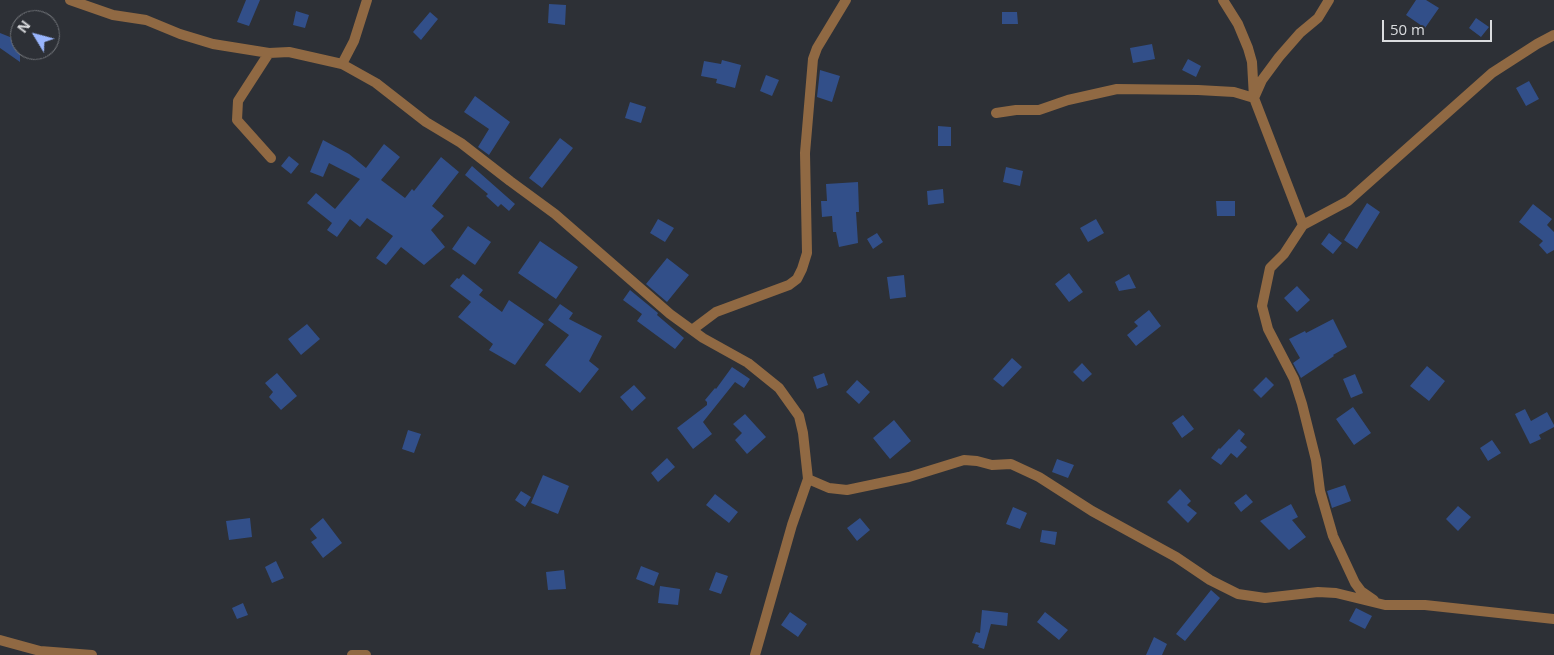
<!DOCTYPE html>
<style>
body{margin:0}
#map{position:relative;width:1554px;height:655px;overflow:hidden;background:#2d3036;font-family:"Open Sans",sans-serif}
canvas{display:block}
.north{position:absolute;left:10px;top:10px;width:50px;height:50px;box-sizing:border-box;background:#2d3036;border:1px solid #72757a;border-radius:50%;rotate:307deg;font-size:14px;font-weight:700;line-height:20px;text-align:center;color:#dadcdf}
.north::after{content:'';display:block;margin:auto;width:18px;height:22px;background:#99b5fd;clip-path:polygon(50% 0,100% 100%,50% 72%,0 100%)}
.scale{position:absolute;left:1382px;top:20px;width:110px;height:22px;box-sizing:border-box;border:2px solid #dadcdf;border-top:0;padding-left:6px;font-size:15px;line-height:18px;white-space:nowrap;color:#dadcdf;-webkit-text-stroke:4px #2d3036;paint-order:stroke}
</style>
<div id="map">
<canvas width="1554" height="655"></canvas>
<div class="north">N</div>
<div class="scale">50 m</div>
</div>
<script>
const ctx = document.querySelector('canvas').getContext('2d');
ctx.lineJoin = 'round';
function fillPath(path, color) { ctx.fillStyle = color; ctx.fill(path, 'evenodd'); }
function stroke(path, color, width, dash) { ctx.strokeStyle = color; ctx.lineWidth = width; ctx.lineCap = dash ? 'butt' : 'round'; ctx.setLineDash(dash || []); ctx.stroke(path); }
const building = new Path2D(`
 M246,0h14l-11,26 -12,-4z
 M1416,0h10l13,8 -14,20 -19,-13z
 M549,4l17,1 -1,20 -17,-2z
 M296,11l13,4 -4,13 -12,-3z
 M430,12l8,7 -17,21 -8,-8z
 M1002,12h15l1,12h-16z
 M1476,18l13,9 -8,10 -12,-9z
 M0,33l20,8v21l-20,-14z
 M1152,44l3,15 -22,4 -3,-15z
 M1188,59l13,7 -5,11 -14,-7z
 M722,60l19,5 -6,23 -19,-5 1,-4 -16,-3 3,-15 17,3z
 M820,70l20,6 -8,26 -15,-5z
 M766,75l13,5 -7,16 -12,-5z
 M1529,81l10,18 -13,7 -10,-18z
 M475,96l35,26 -21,33 -11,-8 11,-18 -25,-17z
 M630,102l16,5 -5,16 -16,-5z
 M938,126l13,1v19h-13z
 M560,138l13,10 -31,40 -13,-10z
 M323,140l26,14 17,14 18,-24 16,13 -19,23 24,18 7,-9 2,2 27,-34 18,15 -27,34 12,10 -13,14 14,17 -21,18 -23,-18 -15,18 -10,-7 17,-22 -26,-18 -7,9 -10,-8 -13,18 -10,-7 5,-7 -25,-20 9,-10 19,16 25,-30 -31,-16 -6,14 -13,-5z
 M289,156l10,8 -8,10 -10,-8z
 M472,166l43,38 -6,7 -8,-7 -3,3 -12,-11 2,-2 -23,-19z
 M1006,167l17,4 -3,15 -17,-4z
 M858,182l1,30h-3l2,31 -19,4 -3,-15h-3l-1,-16 -10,1 -1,-16h6l-1,-17z
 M943,189l1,14 -16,2 -1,-14z
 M1216,201h19v15h-18z
 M1367,203l13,9 -23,37 -13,-9z
 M1533,204l19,15 -5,6 7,7v18l-7,4 -8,-9 4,-4 -24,-19z
 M658,219l16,9 -9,14 -15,-9z
 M1096,219l8,14 -16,9 -8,-14z
 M468,226l23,16 -16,23 -23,-16z
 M877,233l6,9 -10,7 -6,-10z
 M1329,233l13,10 -9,11 -12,-10z
 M540,241l38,26 -22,32 -38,-26z
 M667,258l22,17 -22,27 -21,-18z
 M1069,273l14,19 -14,10 -14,-18z
 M463,274l20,16 -4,5 23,17 7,-12 35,24 -29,41 -26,-15 4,-6 -35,-27 13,-15 -21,-16 7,-8 2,1z
 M1129,274l7,14 -17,3 -4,-9z
 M904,275l2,22 -16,2 -3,-22z
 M1297,286l13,14 -13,12 -13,-14z
 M630,290l28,23 -1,2 27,23 -9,11 -38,-28 5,-7 -19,-14z
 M560,304l13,9 -4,6 33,17 -13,25 10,8 -19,24 -35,-28 24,-30 -21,-15z
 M1149,310l12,16 -25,20 -9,-11 11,-9 -4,-4z
 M1333,319l14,28 -14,8 1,1 -33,22 -8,-15 7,-5 -11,-19 16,-8 1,2z
 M307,324l13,15 -19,16 -13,-16z
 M1012,358l10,9 -19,20 -10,-8z
 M1082,363l10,11 -9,8 -10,-10z
 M1427,366l18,15 -16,20 -19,-15z
 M732,367l18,12 -6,9 -9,-6 -32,40 9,12 -19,15 -16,-21 30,-23v-3l-2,-2 10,-12 1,1z
 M277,373l20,23 -16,14 -12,-13 4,-5 -8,-9z
 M824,373l4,12 -11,4 -4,-12z
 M1355,374l8,19 -12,5 -8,-19z
 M1266,377l8,8 -13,13 -8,-8z
 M857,380l13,12 -11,12 -13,-12z
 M634,385l12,13 -14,13 -12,-14z
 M1353,407l18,26 -17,12 -18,-26z
 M1525,409l6,12 16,-9 7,13v2l-15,8 2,4 -11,5 -15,-30z
 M745,414l21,23 -19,17 -12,-14 7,-7 -9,-9z
 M1183,415l11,14 -12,9 -10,-15z
 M894,420l17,21 -21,18 -17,-21z
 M1239,429l6,5 -5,7 7,6 -10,11 -6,-5 -10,12 -10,-7 8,-10 1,1z
 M408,430l13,4 -7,19 -12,-4z
 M1492,440l9,13 -13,8 -8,-13z
 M667,458l8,9 -17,15 -7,-9z
 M1057,459l17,6 -6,13 -16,-6z
 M543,475l26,11 -11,28 -27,-11z
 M1345,485l6,16 -19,7 -5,-17z
 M1180,489l11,12 -4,4 10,8 -9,10 -21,-21z
 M521,491l10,6 -6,10 -10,-7z
 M715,494l23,18 -9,11 -23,-18z
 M1246,494l7,8 -12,10 -7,-9z
 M1291,504l7,13 -6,3 14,17 -17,13 -29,-29z
 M1458,506l13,11 -13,14 -12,-12z
 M1013,507l14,6 -7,16 -14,-5z
 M250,518l2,19 -23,3 -3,-19z
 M323,518l19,25 -19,15 -12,-16 6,-4 -7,-9z
 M860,518l10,12 -13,11 -10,-13z
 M1042,530l15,2 -2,13 -15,-3z
 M276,561l8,17 -12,5 -7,-16z
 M641,566l18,7 -5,13 -18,-7z
 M564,570l2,19 -18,1 -2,-18z
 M716,572l12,4 -7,18 -12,-4z
 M660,586l20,3 -2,16 -20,-2z
 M1211,590l9,8 -35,43 -9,-7z
 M243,603l5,12 -11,4 -5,-11z
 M1356,608l16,8 -7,13 -16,-8z
 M982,610l26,3 -1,13 -16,-2 -7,25 -6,-2 1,-2 -7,-2 4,-11 4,1z
 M790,612l17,12 -9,13 -17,-12z
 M1045,612l23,18 -9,10 -22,-18z
 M1154,637l13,7 -5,11h-16z`);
const street = new Path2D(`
 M70,0l43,15 33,5 34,14 33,10 56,9 20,-1 53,12 12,-23 13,-41
 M1223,0l15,24 10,24 4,14 2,36 49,127
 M269,53l-31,48 -1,19 34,38
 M342,64l34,19 50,39 35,21 49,38 45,33 115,100 33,24 45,25 31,25 20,28 4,17 5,46 -16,46 -37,130
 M996,113l20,-3h23l29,-10 49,-11 81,1 36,2 20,6 8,-18 17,-23 21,-24 18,-15 11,-18
 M692,330l24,-18 73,-27 8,-6 5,-10 5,-16 -2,-100 8,-94 4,-11 29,-48
 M808,479l21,9 18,2 62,-13 55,-17 13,1 15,4 19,-1 28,13 53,34 84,46 34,23 28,14 27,4 53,-6 18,1 49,12h40l129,14
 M1374,600l-13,-9 -6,-8 -22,-47 -13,-45 -4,-31 -14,-56 -8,-25 -26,-50 -6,-23 8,-38 14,-14 19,-29 45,-24 144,-128 45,-29 17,-9
 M0,640l40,11 52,4
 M352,655h14`);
fillPath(building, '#324f89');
stroke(street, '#906943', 10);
</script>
